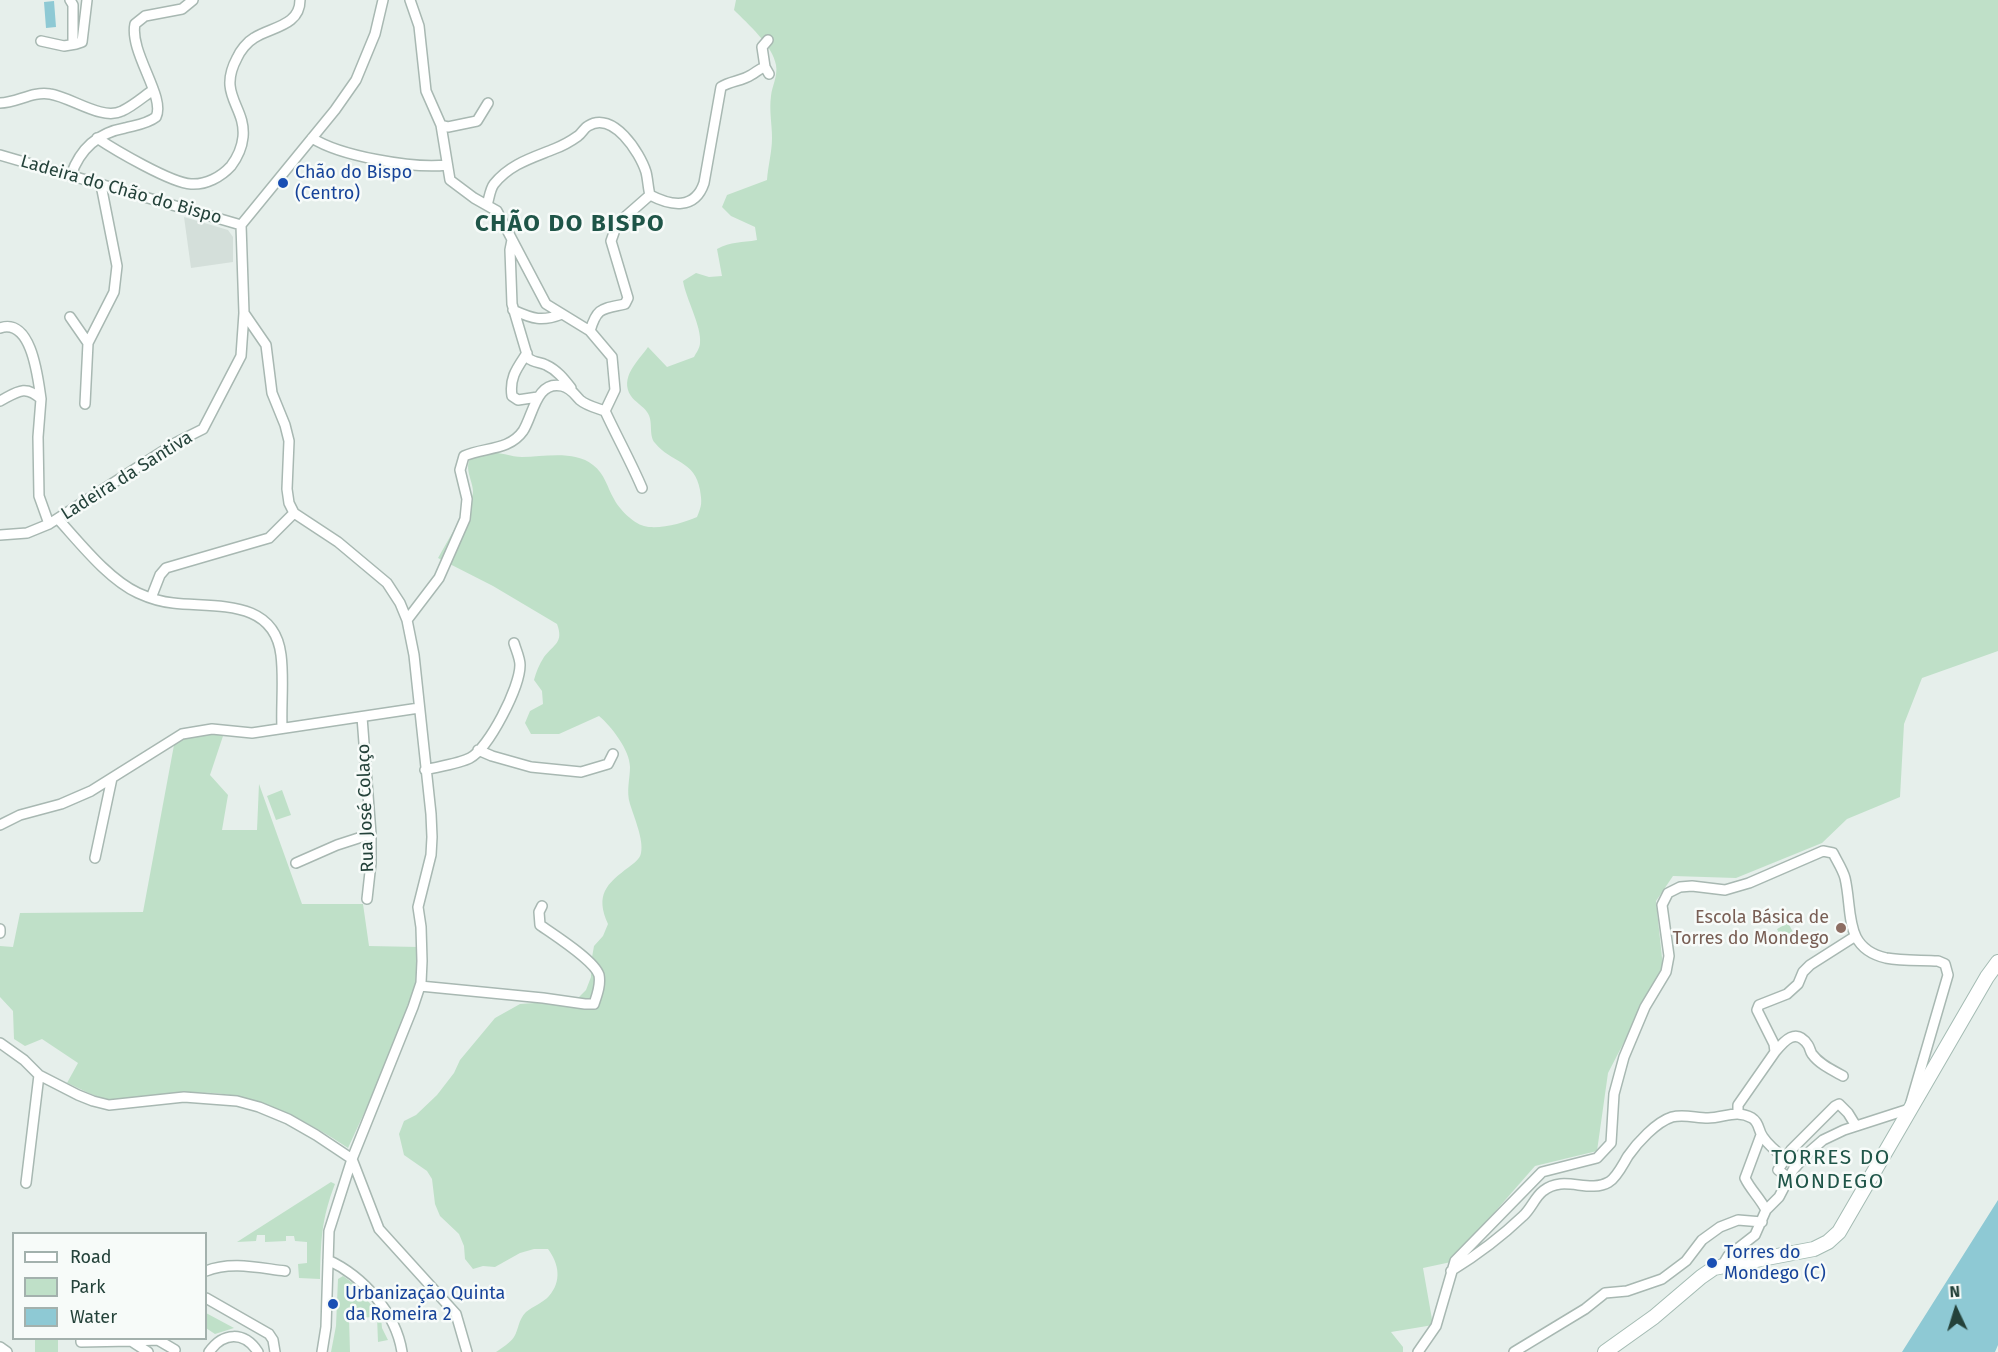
<!DOCTYPE html>
<meta charset="utf-8">
<style>
body{margin:0}
#map{position:relative;width:1998px;height:1352px;overflow:hidden;background:#e6efeb;font-family:"Fira Sans",sans-serif}
canvas{display:block}
.legend{position:absolute;left:12px;top:1232px;width:195px;height:108px;box-sizing:border-box;background:#f7fbf9;border:2px solid #a3b1ad;margin:0;padding:8px 10px;list-style:none;font-size:18px;color:#24423a}
.legend li{display:flex;align-items:center;gap:12px;height:30px}
.legend b{width:30px;border:2px solid #a3b1ad}
.north{position:absolute;left:1926px;top:1280px;width:60px;height:60px;-webkit-text-stroke:4px #f7fbf9;paint-order:stroke;rotate:356deg;font-size:16px;font-weight:700;line-height:24px;text-align:center;color:#24423a}
.north::after{content:'';display:block;margin:auto;width:21px;height:27px;background:#24423a;clip-path:polygon(50% 0,100% 100%,50% 72%,0 100%)}
</style>
<div id="map">
<canvas width="1998" height="1352"></canvas>
<ul class="legend">
<li><b style="height:8px;background:#fff"></b>Road</li>
<li><b style="height:16px;background:#bfe0c8"></b>Park</li>
<li><b style="height:16px;background:#8ec9d4"></b>Water</li>
</ul>
<div class="north">N</div>
</div>
<script>
const ctx = document.querySelector('canvas').getContext('2d');
ctx.lineJoin = 'round';
function fillPath(path, color) { ctx.fillStyle = color; ctx.fill(path, 'evenodd'); }
function stroke(path, color, width, dash) { ctx.strokeStyle = color; ctx.lineWidth = width; ctx.lineCap = dash ? 'butt' : 'round'; ctx.setLineDash(dash || []); ctx.stroke(path); }
function write(font, color, halo, rows, align = 'center') {
  ctx.font = font + ' "Fira Sans",sans-serif'; ctx.lineWidth = 5; ctx.setLineDash([]); ctx.textBaseline = 'middle'; ctx.strokeStyle = halo; ctx.fillStyle = color; for (const [text, x, y, turn = 0] of rows) {
    ctx.save(); ctx.translate(x, y); ctx.rotate((+turn || 0) * Math.PI / 180); ctx.textAlign = isNaN(turn) ? turn : align; if (halo) ctx.strokeText(text, 0, 0); ctx.fillText(text, 0, 0); ctx.restore();
  }
}
const built = new Path2D(`
 M184,217l44,13 5,7v25l-42,6z`);
const green = new Path2D(`
 M736,0h1262v651l-76,27 -18,46 -4,73 -53,22 -25,24 -86,35 -63,-2 -17,25 7,66 -55,106 -11,78 -62,15 -84,96 -28,6 10,57 -42,7 12,15v5h-907c6,-4 14,-9 18,-15 5,-8 4,-17 12,-25 7,-6 17,-9 23,-16 13,-15 10,-32 -1,-47h-14l-14,4 -25,14 -12,-1 -10,3 -8,-10 -1,-13 -5,-12 -19,-18 -5,-12 -3,-25 -5,-8 -23,-16 -5,-21 5,-13 12,-6 21,-20 17,-22 6,-13 35,-42 25,-14 56,-4 10,-10 5,-13v-14l3,-17 9,-10 5,-12c-13,-29 -2,-40 21,-57 5,-4 11,-8 12,-14 3,-13 -7,-36 -11,-49 -4,-13 0,-25 0,-37 0,-17 -19,-41 -31,-51l-40,18h-28l-6,-11 5,-12 13,-7 -1,-13 -8,-11c2,-8 5,-15 10,-23 10,-13 20,-14 13,-33l-64,-38 -55,-28 33,-58c1,-3 2,-6 2,-9 0,-10 -11,-26 0,-35 13,-10 34,1 49,1 22,0 52,-7 71,8 12,9 14,22 21,34 5,10 19,24 30,27 14,4 40,-3 53,-9 5,-12 5,-14 3,-27 -5,-30 -29,-27 -45,-47 -7,-8 -1,-22 -8,-31 -4,-6 -12,-10 -16,-16 -12,-18 7,-35 17,-49l19,20 27,-10c2,-4 6,-9 6,-14 2,-16 -14,-44 -17,-62l13,-8 13,4 13,-1 -5,-27c14,-8 25,-6 40,-9l-2,-13 -24,-11 -9,-9 5,-12 40,-15c1,-14 5,-28 5,-42 0,-14 -3,-27 -1,-42 1,-10 7,-20 5,-31 -3,-19 -28,-41 -42,-55z
 M211,732l13,1 -14,42 18,20 -6,35h35l2,-46 43,120h61l6,42 50,1 -3,35 -8,23 -36,91 -24,52c-40,-27 -88,-52 -136,-55 -22,-1 -43,2 -65,4 -12,2 -25,5 -37,3 -15,-3 -29,-11 -43,-17l11,-20 -36,-24 -17,7 -11,-7 -1,-28 -13,-14v-51l13,1 7,-34 123,-1 31,-167 10,-7z
 M282,790l9,25 -15,5 -9,-24z
 M1788,923l10,18 -12,6 -9,-18z
 M331,1182l4,2c-14,36 -14,57 -15,95l-21,-1 -1,-14 9,-1v-21l-12,-1 -1,-5h-8v5l-21,1v-7h-8l-1,6 -19,1z
 M343,1276l11,8 27,33 1,11 6,12 -10,2 -1,-25 -28,1 1,34h-19l5,-26 2,-47z
 M206,1313l28,15 -19,6 -9,-6z
 M35,1339h23v13h-23z`);
const water = new Path2D(`
 M54,1l2,26 -10,1 -2,-26z
 M1998,1200v145l-3,7h-93z`);
const minor = new Path2D(`
 M70,0l3,5v38l3,1 6,-2 5,-42
 M41,41l23,5 12,-2
 M765,67l-3,-20 6,-7
 M0,103c17,0 32,-12 50,-9 21,3 52,27 72,17 11,-5 21,-14 31,-21
 M441,125l7,2 29,-6 11,-18
 M97,138c18,12 74,45 94,46 15,1 30,-7 40,-18 6,-8 11,-19 12,-29 3,-31 -26,-42 -6,-79 3,-7 10,-16 17,-20 17,-11 46,-12 46,-38
 M312,138c28,18 101,31 135,27
 M0,155l241,70
 M71,175c9,-26 26,-42 54,-47 11,-3 22,-4 31,-11 10,-20 -27,-65 -21,-93l10,-8 37,-7 11,-9
 M650,195c21,11 45,15 54,-12l17,-96c9,-6 21,-6 30,-12 6,-3 7,-6 14,-8l4,7
 M487,205c2,-6 3,-16 7,-21 16,-20 38,-26 60,-35 8,-3 17,-8 24,-13 4,-3 6,-8 10,-10 25,-16 52,27 58,46 2,8 2,16 4,23l-33,29 -6,17 17,57 -3,6c-23,5 -28,3 -35,27
 M241,225l3,88 22,32 6,48 13,32 4,16 -2,48 2,14 5,10 44,29 49,41 13,20 7,17 7,35 17,159 1,23 -1,18 -13,52 3,20 1,34 -1,22 -8,24 -61,152 -23,72 -3,96 -4,25
 M241,225l94,-115 21,-30 19,-46 8,-34
 M512,240l-2,10 2,54 16,54c6,5 12,4 18,7 11,5 18,14 25,23
 M513,310c20,9 29,12 49,4
 M70,317l18,26
 M0,328c32,-11 38,51 41,71
 M527,353c-9,14 -18,24 -15,43l6,4 20,-3
 M0,401c17,-9 25,-17 41,-2l-3,38 1,59 10,28
 M85,404l3,-61 26,-51 3,-26 -16,-81
 M605,411c12,26 26,51 37,77
 M58,519c22,24 50,60 80,74 11,5 24,9 35,10 42,5 101,-5 108,52 3,24 0,49 1,73
 M0,535l27,-2 22,-9 128,-82 26,-13 38,-73 3,-43
 M151,598l9,-23 6,-7 103,-30 25,-25
 M407,620l32,-42 26,-59 2,-20 -7,-29 4,-14c20,-9 45,-5 59,-25 10,-15 13,-51 39,-45 9,2 12,8 18,14 7,6 17,8 25,11l10,-21 -3,-33 -22,-26 -44,-27 -49,-93 -23,-13 -24,-18 -9,-55 -15,-34 -7,-65 -9,-26
 M362,717l9,117v29l-4,36
 M478,750l14,6 39,11 50,5 27,-8 5,-10
 M425,770c12,-3 36,-7 45,-12 19,-10 50,-71 50,-93 0,-7 -4,-15 -6,-22
 M0,825l20,-10 41,-11 30,-13 91,-57 30,-5 40,4 167,-25
 M95,858l17,-80
 M296,863l41,-18 34,-11
 M0,929v4
 M420,986l123,12 42,6h9c3,-9 7,-19 5,-29 -5,-15 -45,-40 -59,-50l-1,-13 3,-6
 M0,1043l24,17 15,15 39,20 15,6 16,4 75,-8 53,4 22,6 29,12 28,16 36,24 27,70 77,85 11,38
 M1775,1052c9,-11 21,-25 33,-7 2,3 2,6 4,9 7,10 20,16 31,22
 M1738,1112v-7l37,-53 -1,-8 -17,-34 2,-5 28,-11 11,-10 5,-12 7,-7 44,-28
 M1789,1178l-11,-8 13,-20 44,-44 4,-2 9,9 8,13
 M26,1183l13,-108
 M328,1260c35,16 68,53 74,92
 M1722,1266l6,-10 27,-21 11,-25c-6,-12 -16,-21 -21,-32l16,-43
 M206,1271c25,-10 53,-3 79,0
 M1451,1271c26,-16 50,-34 72,-55 8,-7 12,-19 20,-25 21,-17 45,3 66,-9 8,-5 14,-18 19,-26 9,-13 28,-34 44,-39 12,-3 24,1 36,1 16,0 28,-9 44,0 8,5 6,13 11,19 6,9 15,16 23,22
 M206,1298l63,36 4,6 2,12
 M81,1338v4l50,-1 17,11
 M132,1341l26,-1 17,10
 M0,1347l7,5
 M209,1352c14,-20 35,-21 49,0
 M1418,1352l18,-26 19,-65 87,-89 55,-14 14,-15 3,-49 10,-37 21,-50 21,-35 3,-16 -7,-51 6,-12 12,-6 12,-1 33,4 24,-7 74,-32 10,2c4,8 10,17 12,25 8,34 -2,70 41,80 16,3 35,2 52,3l7,3 3,11 -39,134 -65,21 -21,10 -15,13 -15,17 -14,27 -13,13
 M1514,1352l71,-43 20,-16 22,-2 35,-12 24,-18 16,-21 18,-13 18,-7 24,2`);
const secondary = new Path2D(`
 M1605,1352l49,-35 47,-40 13,-9 100,-19 14,-7 11,-10 148,-255 11,-15`);
const markers = [
 [283,183,6,"#1a4fb4"],
 [1841,928,6,"#8d6e63"],
 [1712,1263,6,"#1a4fb4"],
 [333,1304,6,"#1a4fb4"]
];
const transitNames = [
 ["Chão do Bispo",295,173],
 ["(Centro)",295,194],
 ["Torres do",1724,1253],
 ["Mondego (C)",1724,1274],
 ["Urbanização Quinta",345,1294],
 ["da Romeira 2",345,1315]
];
const streetNames = [
 ["Ladeira do Chão do Bispo",121,190,16],
 ["Ladeira da Santiva",127,476,-32],
 ["Rua José Colaço",366,808,-92]
];
const educationNames = [
 ["Escola Básica de",1829,918],
 ["Torres do Mondego",1829,939]
];
const quarterNames = [
 ["TORRES DO",1831,1158],
 ["MONDEGO",1831,1182]
];
const districtNames = [
 ["CHÃO DO BISPO",570,224]
];
fillPath(built, '#d4dfda');
fillPath(green, '#bfe0c8');
fillPath(water, '#8ec9d4');
stroke(minor, '#a8b8b2', 12);
stroke(secondary, '#a4bbb3', 16);
stroke(minor, '#fff', 9);
stroke(secondary, '#fff', 14);
for (const [x, y, r, color] of markers) { const dot = new Path2D(); dot.arc(x, y, r, 0, 2 * Math.PI); ctx.fillStyle = color; ctx.fill(dot); stroke(dot, '#f7fbf9', 2); }
write('18px', '#164399', '#f7fbf9', transitNames, 'left');
write('18px', '#24423a', '#f7fbf9', streetNames);
write('18px', '#785e54', '#f7fbf9', educationNames, 'right');
ctx.letterSpacing = '1.5px';
write('21px', '#1f5548', '#f7fbf9', quarterNames);
ctx.letterSpacing = '0px';
ctx.letterSpacing = '1.5px';
write('bold 24px', '#1f5548', '#f7fbf9', districtNames);
ctx.letterSpacing = '0px';
</script>
